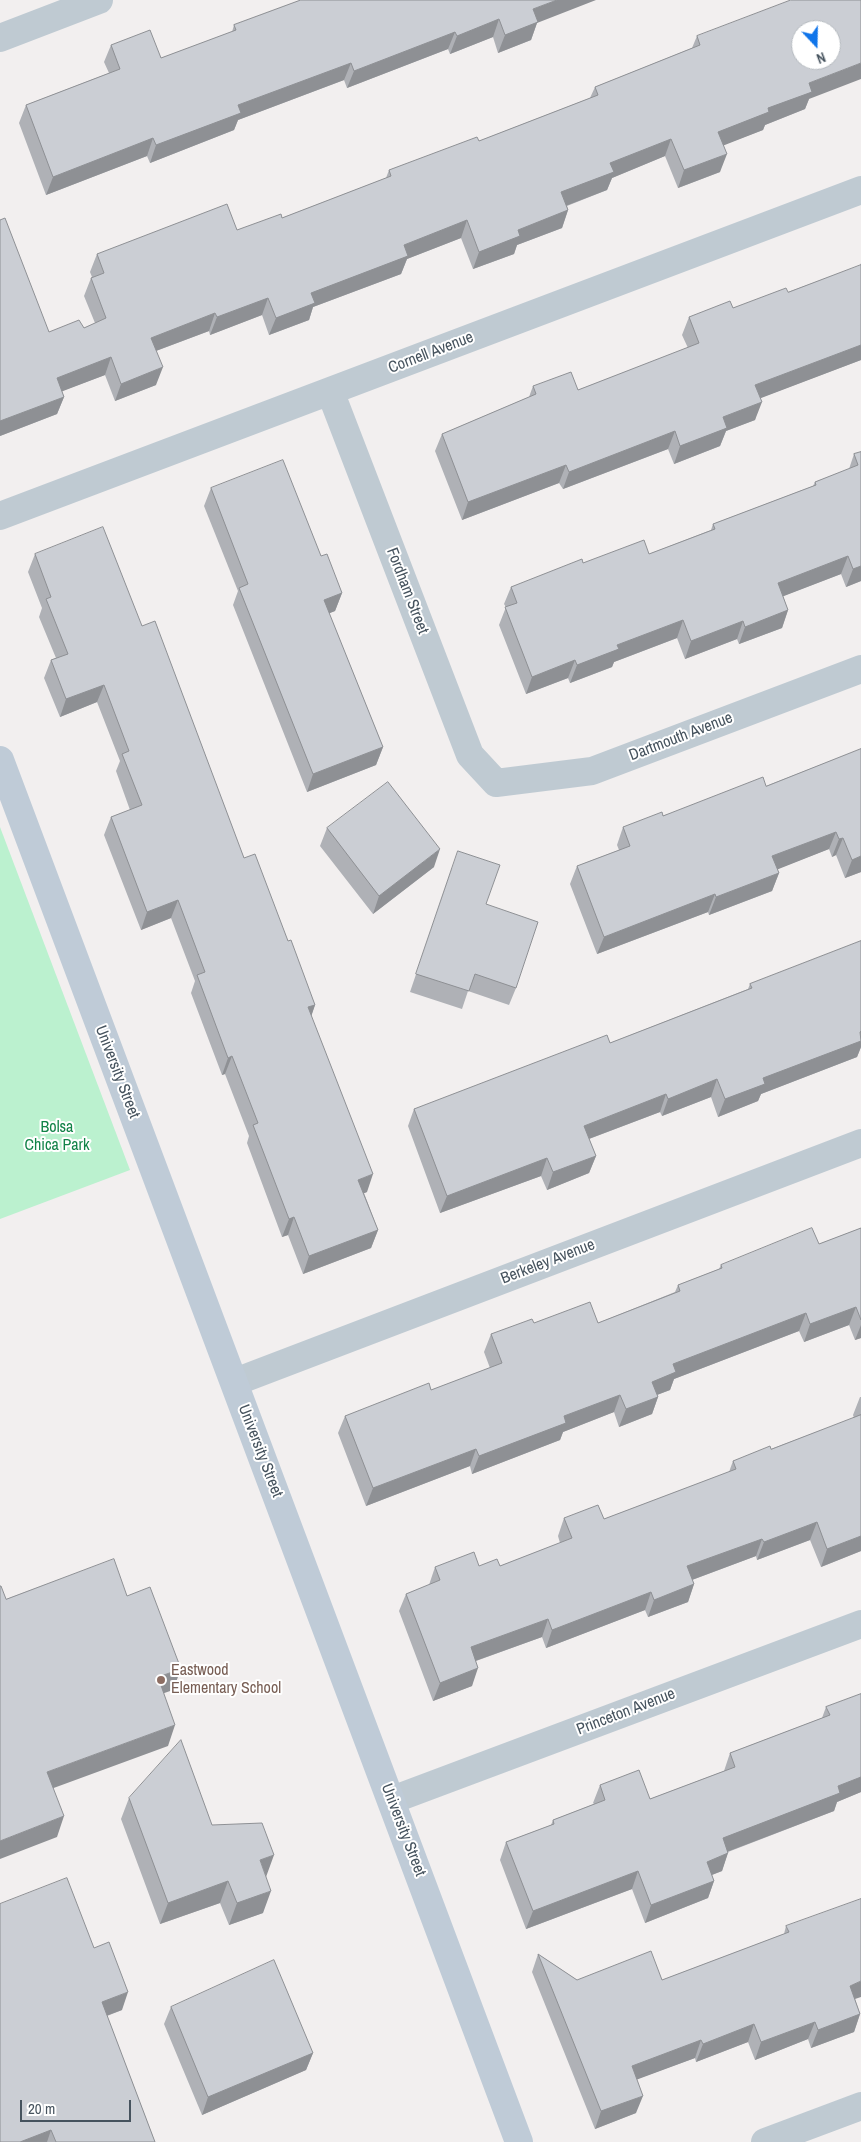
<!DOCTYPE html>
<style>
body{margin:0}
#map{position:relative;width:861px;height:2142px;overflow:hidden;background:#f2efef;font-family:"Archivo Narrow",sans-serif}
canvas{display:block}
.north{position:absolute;left:791px;top:20px;width:50px;height:50px;box-sizing:border-box;background:#fff;border:1px solid #b5babf;border-radius:50%;rotate:159deg;font-size:14px;font-weight:700;line-height:20px;text-align:center;color:#46535e}
.north::after{content:'';display:block;margin:auto;width:18px;height:22px;background:#1075ea;clip-path:polygon(50% 0,100% 100%,50% 72%,0 100%)}
.scale{position:absolute;left:20px;top:2100px;width:111px;height:22px;box-sizing:border-box;border:2px solid #46535e;border-top:0;padding-left:6px;font-size:15px;line-height:18px;white-space:nowrap;color:#46535e;-webkit-text-stroke:4px #fff;paint-order:stroke}
</style>
<div id="map">
<canvas width="861" height="2142"></canvas>
<div class="north">N</div>
<div class="scale">20 m</div>
</div>
<script>
const ctx = document.querySelector('canvas').getContext('2d');
ctx.lineJoin = 'round';
function fillPath(path, color) { ctx.fillStyle = color; ctx.fill(path, 'evenodd'); }
function stroke(path, color, width, dash) { ctx.strokeStyle = color; ctx.lineWidth = width; ctx.lineCap = dash ? 'butt' : 'round'; ctx.setLineDash(dash || []); ctx.stroke(path); }
function write(font, color, halo, rows, align = 'center') {
  ctx.font = font + ' "Archivo Narrow",sans-serif'; ctx.lineWidth = 4; ctx.setLineDash([]); ctx.textBaseline = 'middle'; ctx.strokeStyle = halo; ctx.fillStyle = color; for (const [text, x, y, turn = 0] of rows) {
    ctx.save(); ctx.translate(x, y); ctx.rotate((+turn || 0) * Math.PI / 180); ctx.textAlign = isNaN(turn) ? turn : align; if (halo) ctx.strokeText(text, 0, 0); ctx.fillText(text, 0, 0); ctx.restore();
  }
}
const green = new Path2D(`
 M0,827l130,343 -130,49z`);
const street = new Path2D(`
 M0,38l99,-38
 M330,391l140,364 26,28 96,-12 269,-102
 M0,516l861,-326
 M235,1382l626,-239
 M392,1800l469,-176
 M765,2142l96,-36`);
const secondary = new Path2D(`
 M0,760l519,1382`);
const wall = new Path2D(`
 M301,0l236,23 -6,17 -33,13 -5,-16 -43,17 -2,-5 -101,39 -3,-8 -106,40 -4,10 -84,33 -3,-7 -101,39 -27,-72 7,-18 83,-32 -5,-11 7,-17 50,13 71,-26 2,-7z
 M697,36l112,63 -4,10 -40,16 -2,5 -40,15 -3,27 -42,16 -13,-32 -53,22 -5,12 -40,16 1,4 -6,18 -45,17 -3,9 -41,15 -12,-31 -54,21 -6,15 -88,33 -4,13 -40,15 -7,-20 -52,20 -1,-4 -53,20v34l-41,16 -10,-26 -43,16 2,6 -7,17 -57,22v-216l49,112 35,-4 11,-5 -11,-27 7,-18 1,-1 -2,-5 7,-18 140,-24 45,-12 104,-40 3,-8 90,-29 111,-43 5,-11 97,-39z
 M861,263v97l-101,38 -5,22 -29,11 -6,15 -46,18 -6,-15 -105,40 -4,-6 -97,37 -27,-69 7,-17 87,-37 4,-11 45,4 110,-42 -6,-13 7,-18 44,-9 55,-16 72,-26z
 M861,452v129l-15,6 -5,-13 -58,22 5,14 -6,18 -43,16 -2,-5 -52,20 -8,-21 -63,24 -2,5 -42,16 -2,-5 -42,16 -27,-69 7,-18 -2,-3 7,-17 72,-24 66,-9 62,-24 2,-6 100,-38 2,-4 34,-13 5,-15z
 M211,488l110,68 21,37 -7,18 -6,2 54,134 -7,18 -69,27 -74,-187 5,-14 -34,-85z
 M35,554l107,72 102,232 44,83 27,64 -4,11 56,176 -3,1 14,37 -7,18 -68,26 -15,-39 -6,2 -35,-94 2,-7 -24,-62 -3,1 -31,-82 4,-12 -24,-63 -30,12 -37,-95 7,-18 19,-7 -14,-39 4,-10 -23,-59 -37,15 -16,-39 7,-18 5,-2 -17,-41 3,-9 -14,-36z
 M861,749v123l-16,6 -9,-23 -4,2 -3,-8 -52,20 2,4 -7,18 -63,24 -1,-3 -111,42 -27,-70 7,-18 42,-16 -2,-5 6,-18 143,-41z
 M327,828l107,39 -61,47 -53,-68z
 M452,868l34,36 30,84 -7,17 -41,-14 -6,18 -52,-17z
 M861,941v106l-4,10 -96,37 -3,7 -40,16 -7,-20 -49,19 -2,-4 -71,27 7,17 -7,17 -42,17 -6,-14 -101,37 -32,-87 6,-17 196,-66 138,-54 2,-5z
 M861,1228v110l-6,2 -6,-15 -45,17 -5,-11 -125,48 -4,11 -13,5 1,2 -6,17 -33,13 -5,-15 -51,20 -3,8 -88,34 -2,-8 -104,40 -28,-73 7,-17 86,-26 59,-22 -6,-16 7,-18 43,-11h64l77,-31 3,-7 41,-16 2,-4 98,-21z
 M860,1397h1v154l-40,16 -11,-27 -53,20 -1,-4 -64,24 2,4 -6,18 -40,15 -3,-7 -99,38 -4,-11 -66,24 -4,25 -39,15 -34,-90 7,-17 23,-9 6,-18 44,-1h21l60,-23 -2,-7 6,-18 40,1 125,-47 4,-11 38,-12 83,-31 -1,-3z
 M861,1694v98l-24,10 -3,9 -106,41 -6,19 -10,4 2,6 -6,17 -63,25 -13,-34 -106,40 -26,-69 6,-18 45,-17 2,-5 41,-16 -1,-1 7,-18 50,14 74,-28 6,-18 92,-35 4,-11z
 M129,1798l83,27 54,52 -3,36 -34,12 -9,-22 -60,21 -39,-105z
 M786,1926l69,73 5,15 -6,18 -43,16 -3,-9 -53,21 -7,-18 -52,20 -1,-4 -58,21 -1,34 -41,16 -63,-157 6,-18 39,26h85l122,-46z
 M94,1948l28,62 -15,6 48,126h-155z
 M171,2007l142,46 -7,17 -104,45 -38,-91z`);
const shadedWall = new Path2D(`
 M557,0h39l-59,23 -6,17 -33,13 7,-18 28,-26z
 M499,19l-6,18 -43,17 7,-18z
 M455,32l-7,17 -101,39 7,-17z
 M351,63l-7,17 -106,40 -4,10 -84,33 6,-18 82,-40z
 M861,63v16l-52,20 -4,10 -40,16 -2,5 -51,20 6,-18 91,-49z
 M153,138l-6,18 -101,39 7,-18z
 M671,139l-6,17 -53,22 -5,12 -52,20 6,-18 49,-29z
 M727,154l-7,18 -42,16 6,-18z
 M568,210l-6,18 -45,17 -3,9 -41,15 6,-17 39,-22z
 M467,220l-6,18 -54,21 -6,15 -88,33 -4,13 -40,15 7,-17 35,-25 93,-48z
 M268,298l-6,17 -52,20 7,-18z
 M215,313l-6,18 -64,24 6,-17z
 M861,345v15l-113,43 7,-18z
 M111,357l-6,18 -55,21 7,-18z
 M163,367l-7,18 -41,16 6,-17z
 M64,397l-7,17 -57,22v-15z
 M762,402l-7,18 -29,11 -6,15 -46,18 6,-18 43,-29z
 M675,431l-7,18 -105,40 6,-17z
 M566,465l-7,18 -97,37 6,-18z
 M848,556l-7,18 -70,27 7,-18z
 M861,566v15l-15,6 7,-18z
 M342,593l-7,18 -17,7 6,-18z
 M788,610l-6,18 -43,16 6,-17z
 M683,620l-6,18 -63,24 -2,5 -42,16 7,-18 40,-20z
 M743,621l-6,18 -52,20 6,-18z
 M575,660l-7,18 -42,16 6,-17z
 M104,685l-7,17 -37,15 6,-18z
 M383,747l-7,18 -69,27 6,-18z
 M836,832l-7,17 -63,25 6,-18z
 M843,838l-7,17 -4,2 7,-18z
 M440,849l-6,18 -61,47 6,-18z
 M861,856v16l-16,6 7,-18z
 M779,873l-7,18 -63,24 7,-18z
 M715,894l-7,18 -111,42 7,-17z
 M178,900l-7,18 -30,12 6,-18z
 M315,1005l-6,18 -1,-16z
 M861,1031v16l-4,10 -96,37 -3,7 -40,16 7,-18 38,-21z
 M232,1056l-7,18 -3,1 6,-17z
 M717,1079l-6,18 -49,19 6,-17z
 M666,1094l-6,18 -82,31 6,-17z
 M596,1156l-7,17 -42,17 6,-18z
 M547,1158l-6,18 -101,37 7,-17z
 M373,1174l-6,18 -15,6 6,-18z
 M294,1217l-6,18 -6,2 7,-18z
 M378,1230l-7,18 -68,26 6,-18z
 M856,1307l-7,18 -45,17 6,-18z
 M806,1313l-7,18 -125,48 -4,11 -24,9 6,-17 21,-18z
 M861,1325v13l-6,2z
 M620,1395l-6,17 -51,20 -3,8 -88,34 7,-18 85,-40z
 M658,1397l-6,17 -33,13 7,-18z
 M476,1449l-6,17 -104,40 7,-18z
 M817,1522l-7,18 -53,20 7,-18z
 M861,1536v15l-40,16 6,-18z
 M762,1539l-6,17 -75,28 6,-18z
 M694,1584l-6,18 -40,15 6,-17z
 M651,1592l-6,18 -99,38 6,-18z
 M548,1619l-6,18 -78,28 7,-18z
 M478,1668l-6,18 -39,15 7,-18z
 M181,1669l-8,21 -23,8 8,-21z
 M175,1725l-7,21 -128,47 7,-21z
 M861,1777v15l-24,10 -3,9 -118,45 7,-18 115,-52z
 M64,1816l-7,21 -57,22v-18z
 M728,1853l-6,18 -21,8 6,-17z
 M274,1855l-8,22 -6,-17z
 M638,1871l-6,18 -106,40 7,-18z
 M228,1881l-8,22 -60,21 8,-21z
 M714,1881l-6,17 -63,25 6,-18z
 M271,1891l-8,22 -34,12 8,-22z
 M861,1981v16l-18,6 7,-17z
 M128,1992l-6,18 -27,10 7,-18z
 M860,2014l-6,18 -43,16 7,-18z
 M815,2022l-7,17 -53,21 6,-18z
 M754,2024l-6,18 -52,20 7,-18z
 M701,2040l-6,18 -70,26 7,-18z
 M313,2053l-7,17 -104,45 6,-18z
 M643,2096l-7,17 -41,16 6,-18z
 M51,2130l-4,12h-27z`);
const building = new Path2D(`
 M301,0h256l-24,9 5,13 -33,13 -6,-16 -42,17 -2,-4 -101,39 -3,-8 -113,42 3,8 -85,32 -3,-7 -100,39 -27,-72 94,-36 -9,-24 39,-15 11,28 75,-28 -2,-5z
 M791,0h70v63l-52,20 3,9 -44,16 1,4 -51,20 9,22 -43,16 -13,-31 -61,24 4,9 -53,20 7,18 -50,20 2,6 -41,16 -12,-32 -63,25 4,11 -97,37 4,10 -39,15 -8,-20 -51,19 -2,-4 -64,25 12,29 -42,17 -10,-27 -54,21 7,19 -64,24v-201l5,-2 44,114 30,-12 5,8 22,-10 -15,-40 13,-5 -7,-19 130,-50 10,26 44,-16 1,4 109,-42 -2,-6 88,-33 2,4 119,-46 -3,-8 105,-42 -3,-9zM801,30h30v30h-30z
 M861,265v80l-106,40 7,17 -39,15 4,11 -47,18 -5,-15 -106,41 -3,-7 -98,37 -26,-68 94,-40 -3,-8 38,-14 7,18 121,-47 -10,-26 41,-16 3,7 53,-20 2,4z
 M861,452v114l-8,3 -5,-13 -70,27 10,27 -43,17 -2,-6 -52,20 -8,-21 -66,25 2,4 -42,16 -2,-5 -43,17 -27,-70 12,-4 -6,-16 71,-28 1,4 61,-23 5,14 66,-25 -2,-5 103,-39 -1,-3 43,-17 -4,-11z
 M283,460l38,96 6,-2 15,39 -18,7 59,147 -70,27 -74,-186 9,-4 -37,-96z
 M103,527l39,99 13,-5 89,237 11,-4 33,87 3,-1 24,65 -7,2 65,167 -15,6 20,50 -69,26 -15,-39 -5,2 -36,-94 5,-2 -26,-67 -4,2 -31,-83 8,-3 -27,-72 -31,12 -36,-95 31,-12 -20,-51 7,-3 -25,-66 -38,14 -15,-39 17,-6 -22,-55 5,-2 -16,-43z
 M861,749v107l-9,4 -9,-22 -4,1 -3,-7 -64,24 7,17 -63,24 -1,-3 -111,43 -27,-71 53,-20 -7,-19 39,-15 1,4 100,-39 3,9z
 M388,782l52,67 -61,47 -52,-68z
 M458,851l42,14 -14,39 52,18 -22,66 -41,-14 -6,17 -53,-17z
 M861,941v90l-1,1 1,9 -98,37 2,6 -40,15 -8,-20 -49,20 -2,-5 -82,32 12,30 -43,16 -6,-14 -100,38 -33,-87 193,-74 3,8 142,-55 -2,-4z
 M812,1228l7,16 42,-16v92l-5,-13 -46,17 -4,-11 -133,51 3,8 -24,10 6,15 -32,12 -6,-14 -56,21 2,7 -87,33 -3,-7 -103,39 -28,-72 84,-33 2,7 71,-27 -11,-29 41,-15 2,4 56,-21 8,21 82,-32 -2,-6 44,-17 -1,-3z
 M861,1415v121l-34,13 -10,-27 -53,20 -2,-3 -75,27 7,18 -40,16 -3,-8 -99,38 -4,-11 -77,28 7,21 -38,15 -34,-89 34,-14 -5,-13 39,-15 5,14 18,-7 3,7 72,-28 -8,-20 34,-13 6,14 132,-50 -3,-8 37,-15 1,3z
 M114,1559l13,37 23,-9 31,82 -23,8 17,48 -128,47 17,44 -64,25v-255h1l5,13z
 M861,1694v83l-23,9 2,7 -117,45 5,15 -21,9 7,19 -63,24 -13,-34 -105,40 -27,-69 48,-18 -1,-4 52,-20 -5,-15 39,-15 11,29 85,-32 -5,-14 100,-38 -4,-8z
 M181,1740l31,85 50,-2 12,32 -14,5 11,31 -34,12 -9,-22 -60,22 -39,-105z
 M67,1878l27,70 15,-6 19,50 -26,10 53,140h-99l-5,-12 -31,12h-20v-238z
 M861,1899v82l-11,5 10,28 -42,16 -3,-8 -54,20 -7,-18 -51,20 -2,-4 -69,26 11,30 -42,15 -63,-157 39,26 74,-29 11,29 127,-48 -3,-6z
 M274,1960l39,93 -105,44 -37,-90z`);
const markers = [
 [161,1680,5,"#8d6e63"]
];
const streetNames = [
 ["Cornell Avenue",431,353,-21],
 ["Fordham Street",407,591,69],
 ["Dartmouth Avenue",681,737,-21],
 ["University Street",117,1072,69],
 ["Berkeley Avenue",548,1262,-21],
 ["University Street",260,1451,69],
 ["Princeton Avenue",626,1712,-21],
 ["University Street",403,1830,69]
];
const parkNames = [
 ["Bolsa",57,1128],
 ["Chica Park",57,1146]
];
const educationNames = [
 ["Eastwood",171,1671],
 ["Elementary School",171,1689]
];
fillPath(green, '#bbf1cf');
stroke(street, '#bfcad2', 28);
stroke(secondary, '#bfcbd7', 28);
fillPath(wall, '#afb1b6');
fillPath(shadedWall, '#8e9094');
fillPath(building, '#cbced4');
stroke(building, '#8e9094', 1);
for (const [x, y, r, color] of markers) { const dot = new Path2D(); dot.arc(x, y, r, 0, 2 * Math.PI); ctx.fillStyle = color; ctx.fill(dot); stroke(dot, '#fff', 2); }
write('16px', '#46535e', '#fff', streetNames);
write('16px', '#128348', '#fff', parkNames);
write('16px', '#785e54', '#fff', educationNames, 'left');
</script>
